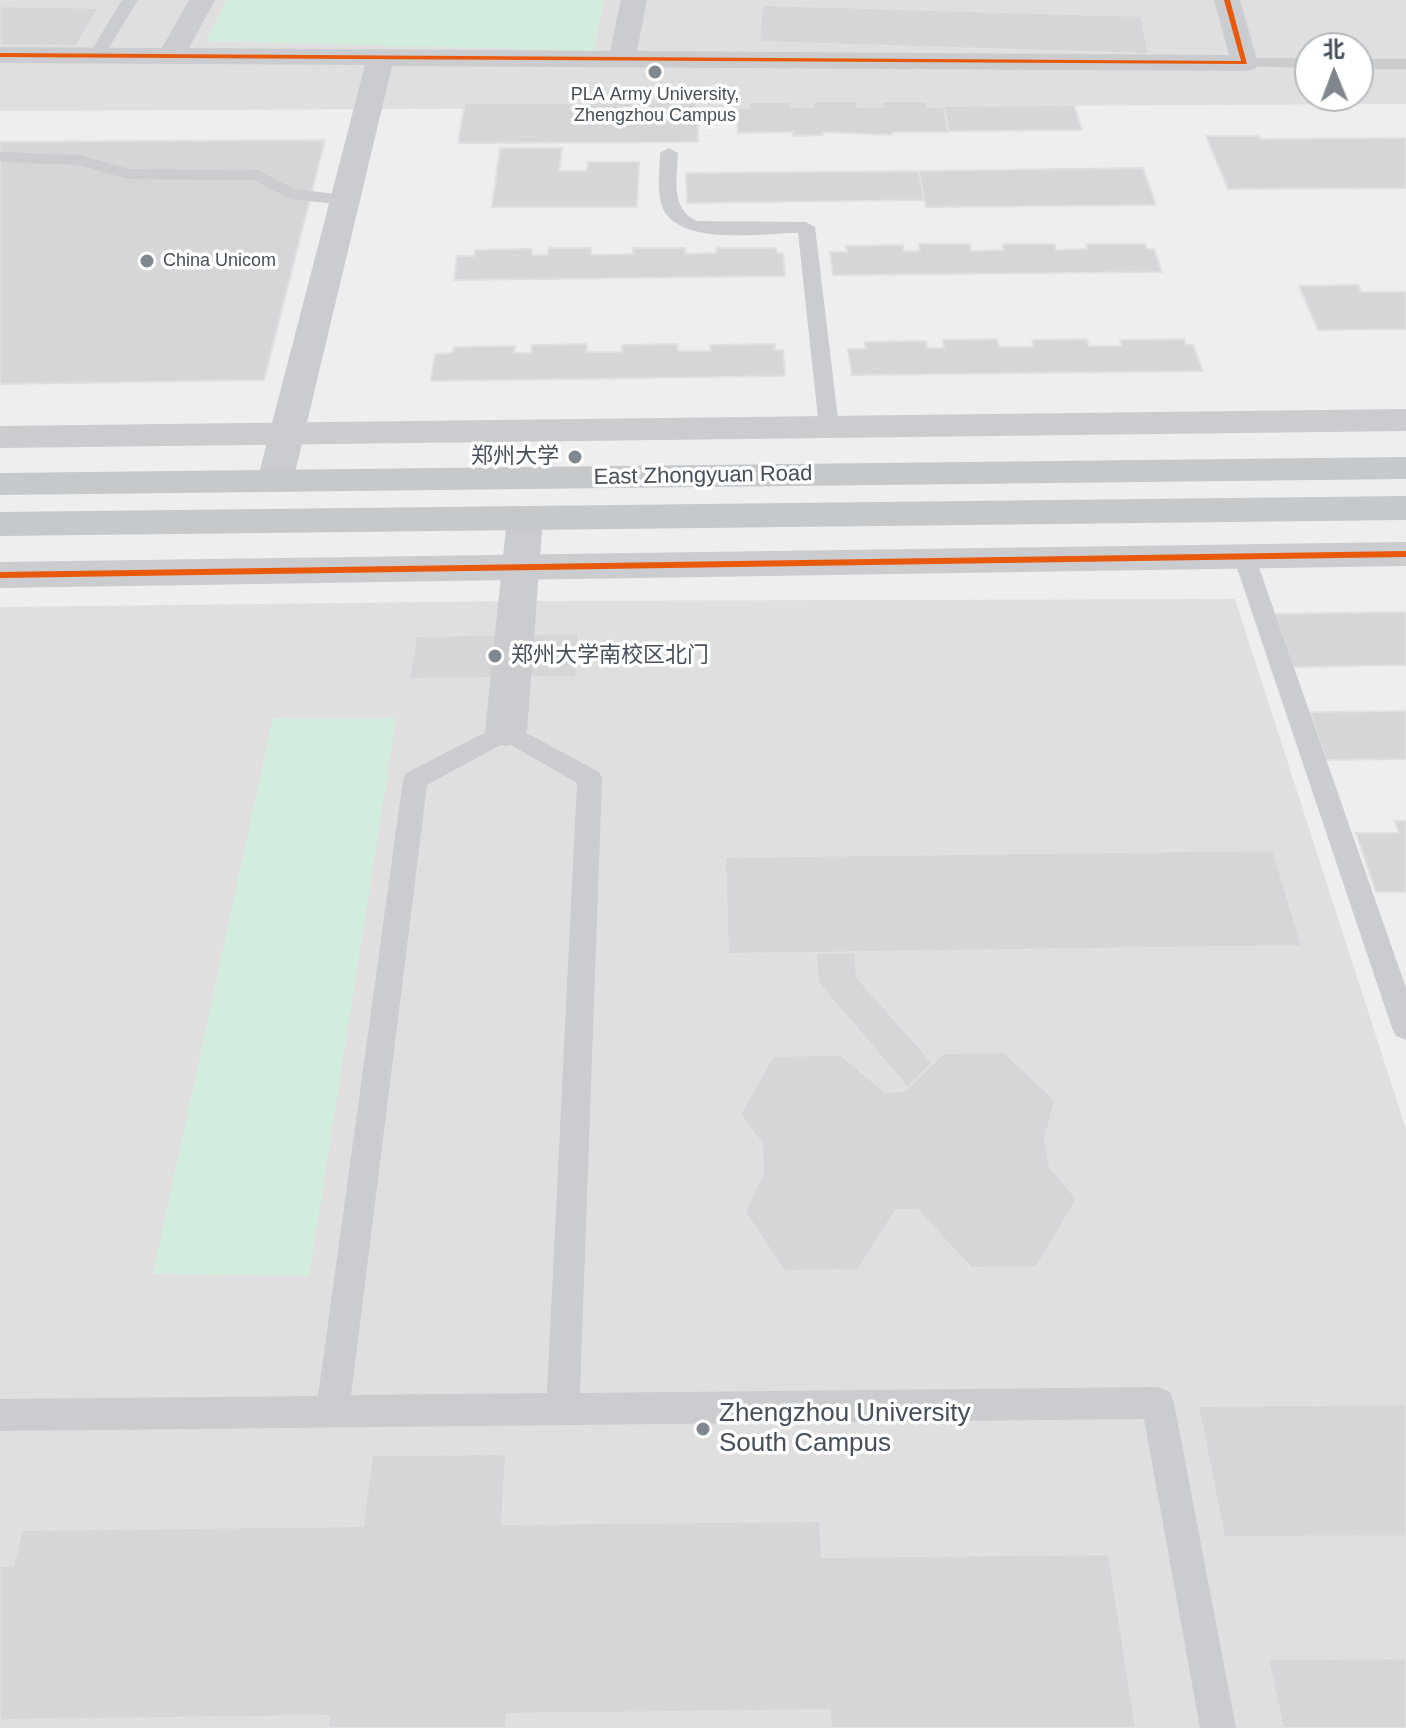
<!DOCTYPE html>
<meta charset="utf-8">
<style>
body{margin:0}
#map{position:relative;width:1406px;height:1728px;overflow:hidden;background:#eee;font-family:Helvetica,"Noto Sans SC",sans-serif}
canvas{display:block}
.north{position:absolute;left:1294px;top:32px;width:80px;height:80px;box-sizing:border-box;background:#fff;border:2px solid #b5b9bd;border-radius:50%;rotate:359deg;font-size:22px;font-weight:700;line-height:32px;text-align:center;color:#464f5a}
.north::after{content:'';display:block;margin:auto;width:28px;height:36px;background:#81878e;clip-path:polygon(50% 0,100% 100%,50% 72%,0 100%)}
</style>
<div id="map">
<canvas width="1406" height="1728"></canvas>
<div class="north">北</div>
</div>
<script>
const ctx = document.querySelector('canvas').getContext('2d');
ctx.lineJoin = 'round';
function fillPath(path, color) { ctx.fillStyle = color; ctx.fill(path, 'evenodd'); }
function stroke(path, color, width, dash) { ctx.strokeStyle = color; ctx.lineWidth = width; ctx.lineCap = dash ? 'butt' : 'round'; ctx.setLineDash(dash || []); ctx.stroke(path); }
function write(font, color, halo, rows, align = 'center') {
  ctx.font = font + ' Helvetica,"Noto Sans SC",sans-serif'; ctx.lineWidth = 7; ctx.setLineDash([]); ctx.textBaseline = 'middle'; ctx.strokeStyle = halo; ctx.fillStyle = color; for (const [text, x, y, turn = 0] of rows) {
    ctx.save(); ctx.translate(x, y); ctx.rotate((+turn || 0) * Math.PI / 180); ctx.textAlign = isNaN(turn) ? turn : align; if (halo) ctx.strokeText(text, 0, 0); ctx.fillText(text, 0, 0); ctx.restore();
  }
}
const education = new Path2D(`
 M0,0h1406v104l-1406,7zM1310,48h48v48h-48z
 M1235,599l171,530v599h-1406v-1121l519,-6z`);
const green = new Path2D(`
 M227,0h377l-10,51 -388,-10z
 M273,718h123l-87,558 -156,-2z`);
const building = new Path2D(`
 M762,5l379,11 8,38 -390,-12z
 M0,6l99,2 -23,38 -76,-1z
 M813,101h43l1,6h26l-1,-6h45l1,6h16l5,25h-57v3l-70,-3 1,3 -30,1v-4l-55,1 -1,-25h12v-6h42l1,5h22z
 M697,102l1,40 -240,1 7,-40z
 M1074,105l8,25 -134,1 -4,-25z
 M1206,136h53l1,3 146,-1v50l-178,1z
 M325,140l-61,240 -264,4v-242z
 M500,148h62l-3,23h28l1,-9h51l-2,45h-145z
 M1143,168l13,37 -230,2 -7,-36z
 M919,171l5,29 -237,3 -1,-30z
 M919,244h51l1,7 33,-1 -1,-6h51l2,6 31,-1 -1,-5h59l2,5h7l8,23 -329,3 -3,-23h17l-1,-6 57,-1 1,6h16z
 M548,248h43v7l42,-1v-6h52v6l31,-1v-5h60l1,5h6l2,23 -331,4 3,-24h18v-6l57,-1v6h16z
 M1358,285l3,7h45v37l-88,1 -19,-44z
 M997,339l2,8h35l-2,-7 55,-1 2,7h33l-2,-6 64,-1 2,6h7l10,26 -351,4 -4,-26h18l-1,-7 61,-1 1,7h17l-1,-8z
 M587,344l-1,8h36v-7l55,-1 1,7h33l-1,-6 65,-1v6h8l2,26 -354,5 4,-27 18,-1 1,-6 61,-1 -1,7h17l1,-8z
 M1406,612v53l-113,2 -18,-53z
 M579,633l-3,44 -167,2 7,-43z
 M1406,711v48l-80,1 -16,-48z
 M1395,821h11v71h-30l-20,-59h43z
 M1273,850l29,96 -574,8 -3,-97z
 M855,952l2,25 76,86 -25,25 -90,-105 -2,-30z
 M1004,1052l51,48 -10,39 5,28 27,32 -40,68 -66,1 -54,-58h-21l-38,60 -74,1 -39,-59 18,-40 -1,-28 -22,-30 33,-58 68,-1 44,37 19,-1 39,-38z
 M1406,1404v132l-182,1 -26,-131z
 M506,1454l-4,70 318,-3 2,36 287,-3 27,174h-305l-1,-18 -323,4 -1,14h-178l1,-12 -326,4 -3,8v-162h13l9,-36 341,-4 9,-71z
 M1406,1658v70h-123l-15,-69z`);
const service = new Path2D(`
 M122,0h16l-36,59h-12l-2,-3z
 M1245,58h65v10l-71,-2 -2,-3z
 M1358,59h48v10h-48z
 M669,148l9,5c-1,26 -8,54 18,68l110,1 9,5 24,200 -3,4 -7,2 -10,-6 -21,-194c-36,0 -125,15 -137,-30 -4,-16 -1,-34 -1,-50z
 M0,152l79,3 50,14 129,1 37,19 49,6 9,5 -9,5 -53,-6 -37,-19 -126,-1 -50,-14 -78,-3z
 M1244,549l8,2 3,5 151,432v52l-10,-4 -4,-8 -159,-472 3,-5z
 M506,722l93,50 3,7 -22,614 578,-6 12,5 4,11 62,325h-36l-56,-309 -1144,12v-32l318,-3 85,-616 3,-7zM506,742l71,41 -30,610 -196,2 76,-610z`);
const minor = new Path2D(`
 M189,0h26l-26,48 421,3 11,-51h26l-10,51 592,4 -15,-55h26l18,63 -3,6 -10,2 -853,-5 -99,415 -5,8 -13,3 -13,-3 -5,-8 108,-416 -365,-2v-16l162,1z
 M525,506l13,4 5,8 -16,213 -6,11 -15,4 -15,-4 -6,-11 22,-213 5,-8z`);
const tertiary = new Path2D(`
 M1406,409v22l-1406,17v-22z
 M1406,542v24l-1406,22v-26z`);
const primary = new Path2D(`
 M1406,457v22l-1406,16v-22z
 M1406,496v24l-1406,16v-24z`);
const cycleway = new Path2D(`
 M1224,0h6l17,64 -1247,-7v-4l1241,8z
 M1406,551v6l-1406,21v-6z`);
const markers = [
 [655,72,8,"#81878e"],
 [147,261,8,"#81878e"],
 [575,457,8,"#81878e"],
 [495,656,8,"#81878e"],
 [703,1429,8,"#81878e"]
];
const farPoinames = [
 ["PLA Army University,",655,95],
 ["Zhengzhou Campus",655,116],
 ["China Unicom",163,261,"left"]
];
const poiNames = [
 ["郑州大学",559,457],
 ["郑州大学南校区北门",511,656,"left"]
];
const streetNames = [
 ["East Zhongyuan Road",703,476,-1]
];
const nearPoinames = [
 ["Zhengzhou University",719,1414],
 ["South Campus",719,1444]
];
fillPath(education, '#e0dfe0');
fillPath(green, '#d2edde');
fillPath(building, '#d6d6d8');
stroke(building, '#dfe0e1', 2);
fillPath(service, '#cacccf');
fillPath(minor, '#cacccf');
fillPath(tertiary, '#cacccf');
fillPath(primary, '#c5c9cc');
fillPath(cycleway, '#e8590c');
for (const [x, y, r, color] of markers) { const dot = new Path2D(); dot.arc(x, y, r, 0, 2 * Math.PI); ctx.fillStyle = color; ctx.fill(dot); stroke(dot, '#fff', 3); }
write('18px', '#464f5a', '#fff', farPoinames);
write('22px', '#464f5a', '#fff', poiNames, 'right');
write('22px', '#464f5a', '#fff', streetNames);
write('26px', '#464f5a', '#fff', nearPoinames, 'left');
</script>
